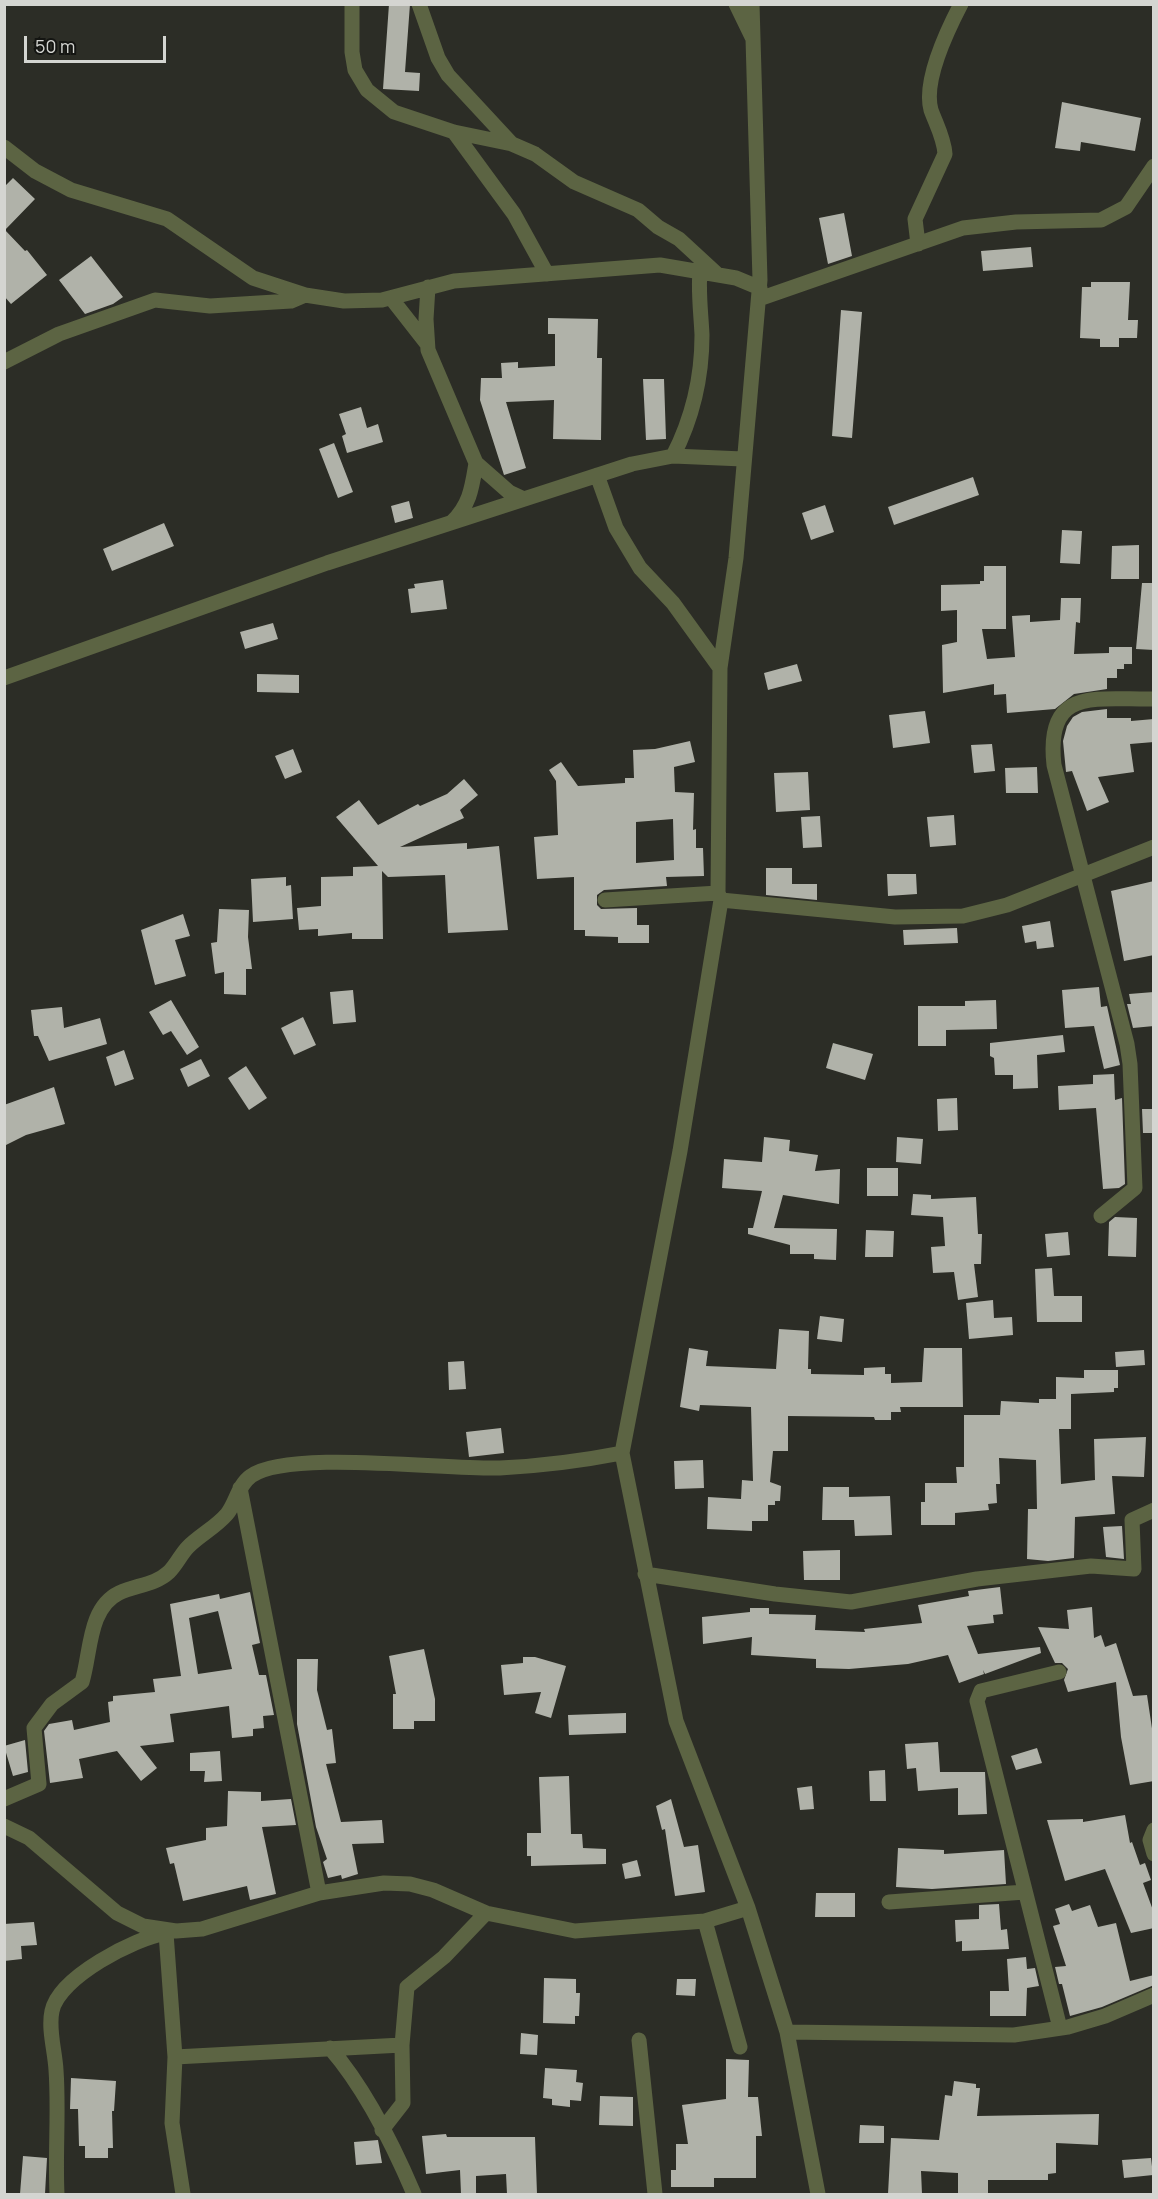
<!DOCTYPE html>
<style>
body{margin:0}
#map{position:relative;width:1158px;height:2199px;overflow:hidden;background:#2c2d26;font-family:Manrope,sans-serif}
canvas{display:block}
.frame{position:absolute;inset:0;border:6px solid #d4d5d1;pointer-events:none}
.scale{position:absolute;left:24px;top:36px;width:142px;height:27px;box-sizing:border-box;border:3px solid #d4d5d1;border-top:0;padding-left:8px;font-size:18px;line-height:21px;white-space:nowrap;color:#d4d5d1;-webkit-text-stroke:4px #141512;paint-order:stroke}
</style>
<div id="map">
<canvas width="1158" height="2199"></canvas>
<div class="frame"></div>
<div class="scale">50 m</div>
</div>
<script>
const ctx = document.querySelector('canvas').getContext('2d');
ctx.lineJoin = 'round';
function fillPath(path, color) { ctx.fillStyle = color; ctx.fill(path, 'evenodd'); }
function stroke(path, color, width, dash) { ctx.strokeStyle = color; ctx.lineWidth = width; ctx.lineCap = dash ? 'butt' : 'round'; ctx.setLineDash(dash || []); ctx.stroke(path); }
const building = new Path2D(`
 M389,4h21l-5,68 15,1 -1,18 -36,-2z
 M1062,102l79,16 -6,33 -54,-9 -1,9 -25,-3z
 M13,178l22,21 -30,31 20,21 2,-1 20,25 -36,29 -7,-8v-109z
 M844,213l8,43 -24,8 -9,-46z
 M1031,247l2,20 -50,4 -2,-20z
 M91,256l32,41 -10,7 -28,10 -26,-34z
 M1091,282h39l-2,38h10l-1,18h-18v9h-19v-8l-20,-1 2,-51h9z
 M841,310l21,2 -10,126 -20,-2z
 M548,318l50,1 -1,39h5l-1,82 -48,-1 1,-39 -48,2 20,66 -22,7 -24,-75 1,-22h21l-1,-15 17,-1v6l37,-2v-32h-7z
 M643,379h21l2,60 -20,1z
 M361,407l6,21 11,-4 5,18 -36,11 -5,-17 4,-2 -7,-20z
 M334,443l19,49 -15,6 -19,-49z
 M973,477l6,18 -85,30 -6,-18z
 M409,501l4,17 -18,5 -4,-17z
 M825,505l9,27 -23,8 -9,-27z
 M164,523l10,23 -62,25 -9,-22z
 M1062,530l20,1 -2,33 -20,-1z
 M1139,545v34h-28l1,-33z
 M984,566h22v63h-24l5,30 28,-2 -3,-41 18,-1v7l30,-2 1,-22h20l-1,25 -4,-1 -2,32 35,-1v-6h23v17h-8v5h-7v9h-10v11l-33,5 -19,15 -48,4 -1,-19 -12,1v-11l-51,9 -1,-48 15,-3v-32l-16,1v-26l39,-1v-3h4z
 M443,580l4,29 -36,4 -3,-24 7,-1 -1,-4z
 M1142,583h12v67l-18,-1z
 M273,623l5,16 -33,10 -5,-17z
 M797,664l5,17 -34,9 -4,-17z
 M257,674l42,1v18l-42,-1z
 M1107,709v9h24v3l23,-2v23l-24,2 4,28 -36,5 11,25 -22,9 -15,-40 -6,1 -3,-31 4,-15 6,-9 9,-5z
 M925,711l5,32 -37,5 -4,-33z
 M690,741l5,21 -21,5 1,25 19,1 -1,37 3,-1v19h7l1,28 -38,1 1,9 -63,4 -7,5v10l4,4 36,-1v17h12v18h-31v-6l-33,-1v-6h-11v-53l-37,2 -3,-42 24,-2 -2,-54 -7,-11 12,-8 17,24 47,-3v-5h9l-1,-28 22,-1zM673,819l1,41 -38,3v-41z
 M992,744l3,27 -21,2 -3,-28z
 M293,749l9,23 -17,7 -10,-23z
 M1037,767l1,26h-32l-1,-25z
 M808,772l2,38 -34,2 -2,-39z
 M464,779l14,16 -18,15 4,8 -64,29 67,-4v6l32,-3 9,84 -60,3 -3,-58 -57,2 -6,-6 1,68h-31v-6l-34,3v-7l-19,1 -2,-22 24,-2v-29l32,-1v-9l25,-1 -42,-49 23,-17 19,25 40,-21 2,2 27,-12z
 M954,815l2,30 -26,2 -3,-30z
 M820,816l2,31 -19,1 -2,-31z
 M766,868h26v16h25v16l-51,-5z
 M887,874h29l1,20 -29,2z
 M286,877v9l5,-1 2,34 -40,3 -2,-43z
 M1154,881v74l-30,6 -13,-70z
 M219,909l30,1 -1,27 4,32h-6v26l-22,-1v-22l-9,2 -4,-31 6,-1z
 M183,914l7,22 -15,4 11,36 -31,9 -14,-55z
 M1050,921l4,26 -17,2 -1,-8 -11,2 -3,-17z
 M957,928l1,15 -54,2 -1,-15z
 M1099,987l2,20 6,-1 13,59 -16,4 -10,-43 -29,2 -3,-38z
 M353,990l3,32 -23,2 -3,-32z
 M1154,992v34l-21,2 -6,-24h4l-2,-10z
 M171,1000l28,47 -12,8 -16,-24 -8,4 -14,-23z
 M996,1000l1,29 -51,1v16h-28v-40h47v-5z
 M62,1007l2,21 36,-10 7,26 -58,17 -11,-25h-4l-3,-26z
 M303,1017l13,28 -22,10 -13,-27z
 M1063,1035l2,17 -28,3 1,33 -25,1v-14h-18l-1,-17 -4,-2v-13z
 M833,1043l40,11 -8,26 -39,-12z
 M124,1050l10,29 -19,7 -9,-29z
 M201,1059l9,17 -22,11 -8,-18z
 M246,1066l21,32 -18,12 -21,-32z
 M1114,1074l1,26 7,-2 3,86 -6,4 -16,1 -7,-81 -37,2 -1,-24 35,-2v-9z
 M54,1087l11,37 -39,11 -22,11v-41z
 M957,1098l1,32 -20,1 -1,-32z
 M1142,1109h12v24h-11z
 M764,1137l26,3 -1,11 29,4 -3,16 25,-2 -1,35 -56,-9 -9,33 63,1 -1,31 -22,-1v-5h-24v-9l-42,-11v-6h5l9,-37 -40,-3 2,-29 38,3z
 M897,1137l26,2 -2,25 -25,-2z
 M867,1168h31v28h-31z
 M913,1194l18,1v4l45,-2 2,37h4l-1,30h-7l4,33 -20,3 -4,-28 -21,1 -2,-26 14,-1 -2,-29 -32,-2z
 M1115,1217l22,1 -1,39 -28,-1 1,-34z
 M866,1230l28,1 -1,26h-28z
 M1068,1232l2,23 -23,2 -2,-23z
 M1052,1268l2,28h28v26h-45l-2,-53z
 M993,1300l1,18 18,-1 1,18 -44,4 -3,-36z
 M820,1316l24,3 -2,23 -25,-3z
 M779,1329l30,2 -1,38h3v5l53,1v-7l21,-1v7h6v9l31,-1 2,-34h38l1,59h-63l1,5h-10v8h-16l-1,-3 -86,-1v35h-15l-3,31 11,4 -1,15h-5v4h-7v16h-16v10l-45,-2 1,-32 33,2 1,-19 11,1 -2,-74 -51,-2 -1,6 -19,-4 9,-59 19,3 -2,15 70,3z
 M1144,1350l1,15 -29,2 -1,-15z
 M464,1361l2,28 -17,1 -1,-28z
 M1084,1370h34v18h-4v4l-43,2v35h-12l2,55 34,-4 -1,-41 52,-2 -2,40 -32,-1 3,38 -40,3 -1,41 -26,3 -21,-2 1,-50h9l-1,-49 -37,-2 1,26h-4l1,19 -9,1 1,6 -34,3v12h-34v-23h4v-19h32l-1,-16h8v-52h36l1,-14 38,2v-4h17v-22l28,1z
 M501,1428l3,25 -35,4 -3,-25z
 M703,1460l1,28 -29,1 -1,-28z
 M823,1487h26v10l41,-1 2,39 -37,1 -1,-16h-32z
 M1122,1526l2,33 -18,-2 -3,-30z
 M840,1550v30h-36l-1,-29z
 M1000,1587l3,27 -10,1 1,8 -27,3 11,28 62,-7 1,6 -56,21 -2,-4 1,4 -25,9 -11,-28 -40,9 -59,5 -33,-1v-9l-65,-4 1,-18 -49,7 -1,-27 48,-5v-4h19v6l47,1 -1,15 50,2 -1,-3 58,-6 -4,-18 51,-9 -1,-5z
 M250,1592l10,51 -8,2 7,30h7l8,40 -11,1 1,12 -11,1v7l-21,2 -3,-32 -59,8 4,28 -34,4 17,22 -16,13 -24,-30 -38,8 4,19 -33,5 -6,-52 5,-7 23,-4 2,10 36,-8 -2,-20 5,-1v-5l42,-4 -2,-13 28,-3 -11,-72 49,-10 1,5zM218,1611l14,58 -34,5 -9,-56z
 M1092,1607l2,31 7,-3 4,12 11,-4 17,53 14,-1 7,47v39l-24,4 -9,-48 -5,-55 -48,10 -4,-12 4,-11 -6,-6h-7l-17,-36 31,2 -2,-19z
 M424,1649l11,50v22h-21v8h-21v-35h3l-7,-38z
 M523,1657h12l31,9 -15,52 -16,-5 6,-21 -37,3 -3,-30 22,-2z
 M297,1659h21l-1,31 10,40 5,-1 4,34 -10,1 15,58 41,-2 2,23 -32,1 6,30 -16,5 -1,-4 -13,3 -5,-16 4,-3 -11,-32 -19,-103z
 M626,1713v20l-57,2 -1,-20z
 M25,1740l3,32 -15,4 -9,-30z
 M938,1742l2,30h45l2,42 -29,1v-27l-40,3 -2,-23 -9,1 -2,-25z
 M1037,1748l5,15 -26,7 -5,-14z
 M220,1751l2,30 -18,1 1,-11h-15v-18z
 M885,1770l1,31h-16l-1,-30z
 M569,1776l2,58h11l1,14 23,1v15l-75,2v-10h-4v-23h14l-2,-56z
 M812,1786l2,23 -14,1 -3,-22z
 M228,1791l33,1v9l30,-2 5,26 -34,2 14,67 -26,6 -3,-14 -64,15 -9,-38 -4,1 -4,-16 40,-8v-12l21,-2z
 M671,1799l13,48 14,-2 7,47 -30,4 -10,-67 -3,1 -6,-24z
 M1125,1815l5,28 2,-1 8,23 5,-2 6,17 -8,3 11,30v15l-23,5 -26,-64 -40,12 -18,-61 36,-1v3z
 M898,1848l46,2v4l60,-4 2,34 -74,5 -36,-2z
 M637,1860l4,16 -16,3 -3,-15z
 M816,1893h39v24h-40z
 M999,1904l2,26 6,-1 2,20 -47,2v-10l-6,1 -1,-22 24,-1v-14z
 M1069,1904l3,7 18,-6 8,22 18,-4 14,58 24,-6v10l-52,22 -32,9 -8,-32h-3l-4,-17 11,-1 -13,-40 7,-2 -5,-15z
 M34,1922l3,23 -16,1 1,13 -18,2v-37z
 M1026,1957l1,12 8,-1 4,18 -12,2 -1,28h-36v-25h19l-2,-32z
 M544,1978l32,1v14h4l-1,23h-4v8l-32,-1z
 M677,1979h19l-1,17 -19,-1z
 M521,2033l17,2 -1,20 -17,-1z
 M726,2059l23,1 -1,37h10l4,39h-6v42h-42v9h-43v-17h5v-26h12l-6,-39 44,-6z
 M545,2068l32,2 -1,12 7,1 -2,18 -11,-1v7l-18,-2v-6l-9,-1z
 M71,2078l45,3 -2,30h-2l1,37h-5v10h-23v-12h-6l-1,-37h-8z
 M954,2081l22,3v4h4l-3,28 122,-2 -1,31 -42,-2v30l-8,1v6h-60v14h-30v-21l-37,-2 1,23h-34l3,-56 48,2 6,-45 7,1z
 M600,2096l33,1v29l-34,-1z
 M860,2125l24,1v17h-25z
 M446,2134l1,3h88l2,57h-30l-1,-20 -30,2v18h-15l-1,-24 -34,4 -4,-38z
 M378,2140l4,23 -26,2 -2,-23z
 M23,2156l24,2 -2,36h-25z
 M1151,2158l2,17 -29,3 -2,-18z`);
const minor = new Path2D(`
 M352,4v48l3,18 12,20 27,22 60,20 58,12 23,10 39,28 64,28 20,17 21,12 38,35
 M419,4l19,54 10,17 64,69
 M736,4l16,33
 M752,4l8,276 -24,278 -16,110 -2,225 3,7 -41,251 -58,302 54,268 72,187 39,124 31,162
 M454,132l60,82 33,60
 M4,147l31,24 36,19 96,29 86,59 52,17 39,6 38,-1 72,-19 206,-16 76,13 24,10
 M918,244l-3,-25 30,-65c-1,-16 -9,-30 -14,-44 -8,-29 17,-81 30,-106
 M428,287l-2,32 2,31 48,113 33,29 15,7
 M391,298l36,46
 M759,299l204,-71 53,-6 85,-2 25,-13 28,-41
 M4,362l55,-28 96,-34 55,6 81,-5 14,-6
 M673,456c20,-39 29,-77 29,-121 -1,-22 -4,-43 -2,-65
 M597,475l19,53 24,40 33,35 47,65
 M452,522c18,-17 20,-35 24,-59
 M4,678l323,-115 305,-99 41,-8 70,3
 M605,900l113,-7
 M721,900l174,17 68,-1 44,-11 147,-58
 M1101,1216l34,-28 -5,-124 -3,-20 -73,-279c-9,-79 42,-65 100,-66
 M240,1488l79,405
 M645,1574l130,20 76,8 126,-23 114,-13 43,3 -2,-49 22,-10
 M1059,1672l-78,19 -4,10 83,327
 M4,1799l35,-15 -5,-56 18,-24 30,-22c9,-29 6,-74 37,-89 17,-8 36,-8 50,-21 8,-8 12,-18 19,-25 12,-12 28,-20 39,-33 9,-11 11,-29 24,-38 37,-27 197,-6 249,-8 41,-2 81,-7 122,-15
 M4,1826l25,12 88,75 26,13 33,5 26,-2 117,-36 65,-10 26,1 23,6 53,23 89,18 130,-10 43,-13
 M1154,1830l-4,10 4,14
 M889,1902l136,-10
 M705,1921l35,126
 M166,1933l9,124 -3,66 11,71
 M787,2032l227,3 54,-8 37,-11 49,-21
 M639,2040l16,154
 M330,2048c34,39 64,99 84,146
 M175,2057l227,-12
 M382,2130l21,-27 -1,-58 5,-58 37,-30 42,-44
 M57,2194c-2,-41 2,-83 -1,-124 -1,-19 -8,-41 -4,-59 7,-34 83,-73 114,-78`);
fillPath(building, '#b0b2a9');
stroke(minor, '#5c6443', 15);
</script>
